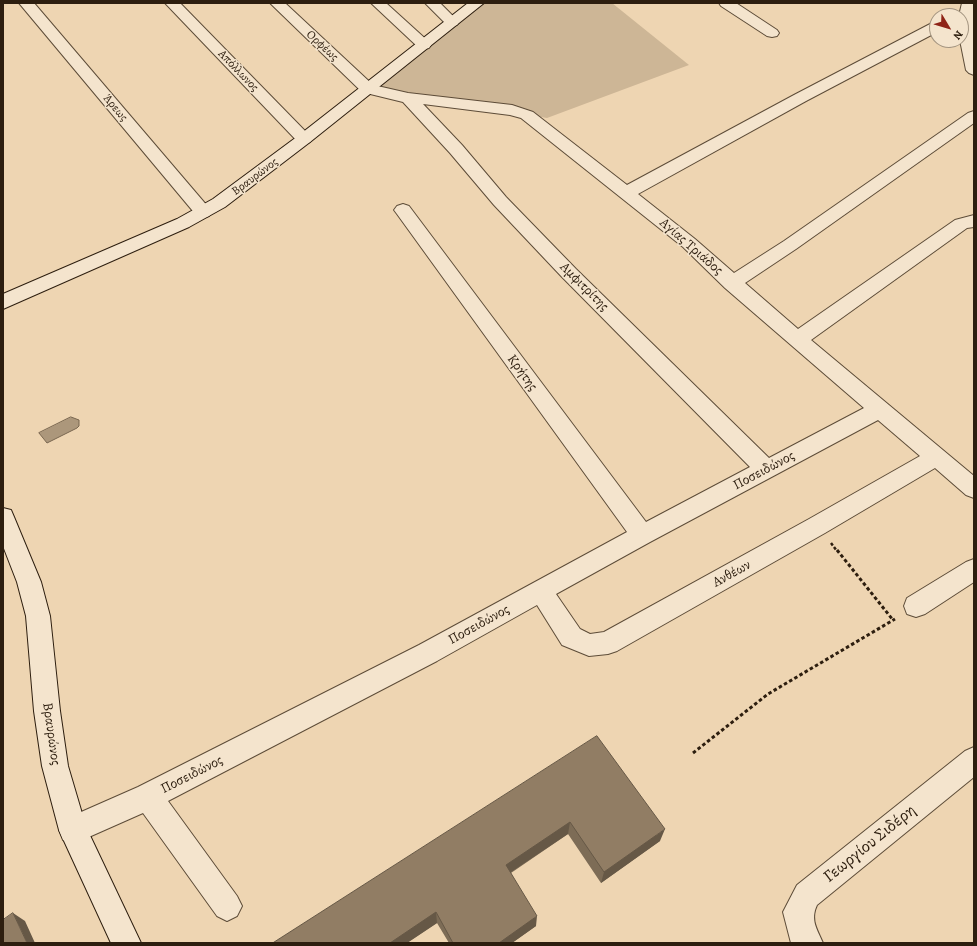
<!DOCTYPE html>
<meta charset="utf-8">
<style>
body{margin:0}
#map{position:relative;width:977px;height:946px;overflow:hidden;background:#eed5b2;font-family:Alegreya,serif}
canvas{display:block}
.frame{position:absolute;inset:0;border:4px solid #2d1e0f;pointer-events:none}
.north{position:absolute;left:929px;top:8px;width:40px;height:40px;box-sizing:border-box;background:#f4e4cd;border:1px solid #a49581;border-radius:50%;rotate:128deg;font-size:11px;font-weight:700;line-height:16px;text-align:center;color:#2d1e0f}
.north::after{content:'';display:block;margin:auto;width:14px;height:18px;background:#8f2418;clip-path:polygon(50% 0,100% 100%,50% 72%,0 100%)}
</style>
<div id="map">
<canvas width="977" height="946"></canvas>
<div class="frame"></div>
<div class="north">N</div>
</div>
<script>
const ctx = document.querySelector('canvas').getContext('2d');
ctx.lineJoin = 'round';
function fillPath(path, color) { ctx.fillStyle = color; ctx.fill(path, 'evenodd'); }
function stroke(path, color, width, dash) { ctx.strokeStyle = color; ctx.lineWidth = width; ctx.lineCap = dash ? 'butt' : 'round'; ctx.setLineDash(dash || []); ctx.stroke(path); }
function write(font, color, halo, rows, align = 'center') {
  ctx.font = font + ' Alegreya,serif'; ctx.lineWidth = 3; ctx.setLineDash([]); ctx.textBaseline = 'middle'; ctx.strokeStyle = halo; ctx.fillStyle = color; for (const [text, x, y, turn = 0] of rows) {
    ctx.save(); ctx.translate(x, y); ctx.rotate((+turn || 0) * Math.PI / 180); ctx.textAlign = isNaN(turn) ? turn : align; if (halo) ctx.strokeText(text, 0, 0); ctx.fillText(text, 0, 0); ctx.restore();
  }
}
const green = new Path2D(`
 M477,3h135l77,62 -142,53 -179,-29z`);
const water = new Path2D(`
 M71,417l8,3v6l-2,2 -30,15 -8,-10z`);
const pathFar1 = new Path2D(`
 M831,543l6,8`);
const path = new Path2D(`
 M837,550l56,70
 M693,753l75,-59 127,-75`);
const minor = new Path2D(`
 M19,3h15l175,205 3,4 -3,4 -6,2 -6,-2z
 M165,3h15l130,133 2,3 -2,3 -6,2 -6,-2z
 M270,3h15l88,82 35,8 104,12 21,7 94,73 167,-90 138,-72 5,-1v10l-131,69 -168,93 57,45 39,34 50,-32 184,-128 6,-2v12l-178,126 -51,34 53,46 157,-109 19,-5v12l-7,1 -156,112 163,136v22l-8,-3 -31,-27 -110,65 -208,118 -9,3 -19,2 -27,-11 -25,-40 -100,56 -269,140 69,95 5,10 -5,10 -10,5 -10,-5 -74,-103 -70,31 -10,-4 -4,-10 4,-10 75,-33 281,-142 208,-113 -230,-318 -3,-4 3,-4 6,-2 6,2 237,316 104,-55 -188,-190 -68,-72 -44,-52 -47,-51 -41,-10zM423,104l87,11 11,3 162,129 42,41 139,120 -95,50 -193,-189 -70,-72 -44,-52zM878,420l42,36 -111,63 -205,113 -14,2 -10,-5 -24,-35 94,-52z
 M371,3h15l43,39 2,3 -2,3 -5,1 -5,-1z
 M425,3h15l19,19 -2,3 -5,1 -5,-1z
 M719,3h17l41,27 2,3 -2,3 -5,1 -5,-1 -46,-30z
 M962,3h12v72l-5,-2 -3,-3 -6,-30 1,-24h-2z
 M974,559v23l-49,32 -9,3 -9,-3 -3,-8 3,-8 59,-36z
 M974,747v30l-157,128c-7,15 0,24 6,38h-32l-8,-31 14,-27 168,-134z`);
const secondary = new Path2D(`
 M468,3h16l-174,139 -85,65 -36,20 -186,82v-15l174,-75 36,-20 85,-63z
 M3,508l8,2 3,7 27,65 9,34 10,95 8,55 18,61 55,116h-30l-52,-113 -17,-64 -8,-55 -8,-95 -9,-34 -14,-36z`);
const wall = new Path2D(`
 M597,736l63,105 -59,42 -33,-49 -57,39 25,53 -24,17h-63l-12,-20 -30,20h-134z`);
const shadedWall = new Path2D(`
 M570,822l-2,12 -63,42 1,-11z
 M665,829l-5,12 -59,42 3,-11z
 M436,912l1,11 -30,20h-17z
 M13,913l12,8 10,22h-8z
 M537,916l-1,10 -24,17h-13z`);
const building = new Path2D(`
 M597,736l68,93 -61,43 -34,-50 -64,43 31,51 -38,27h-46l-17,-31 -46,31h-117z
 M13,913l14,30h-24v-23z`);
const farStreetnames = [
 ["Ορφέως",322,46,43],
 ["Απόλλωνος",238,71,46],
 ["Άρεως",115,108,50],
 ["Βραυρώνος",255,177,-37]
];
const streetNames = [
 ["Αγίας Τριάδος",691,247,41],
 ["Αμφιτρίτης",584,287,45],
 ["Κρήτης",522,373,54],
 ["Ποσειδώνος",764,471,-28],
 ["Ανθέων",732,574,-29],
 ["Ποσειδώνος",479,625,-29],
 ["Βραυρώνος",51,734,82],
 ["Ποσειδώνος",192,775,-27]
];
const nearStreetnames = [
 ["Γεωργίου Σιδέρη",870,844,-39]
];
fillPath(green, '#cdb696');
fillPath(water, '#ac977b');
stroke(water, '#796750', 1);
stroke(minor, '#5d4c38', 2);
stroke(secondary, '#2d1e0f', 2);
stroke(pathFar1, '#2d1e0f', 2.5, [3, 2]);
stroke(path, '#2d1e0f', 3, [3.5, 2.5]);
fillPath(minor, '#f4e4cd');
fillPath(secondary, '#f4e4cd');
fillPath(wall, '#7d6c56');
fillPath(shadedWall, '#665846');
fillPath(building, '#917d64');
stroke(building, '#665846', 1);
write('12px', '#2d1e0f', '#f4e4cd', farStreetnames);
write('14px', '#2d1e0f', '#f4e4cd', streetNames);
write('17px', '#2d1e0f', '#f4e4cd', nearStreetnames);
</script>
